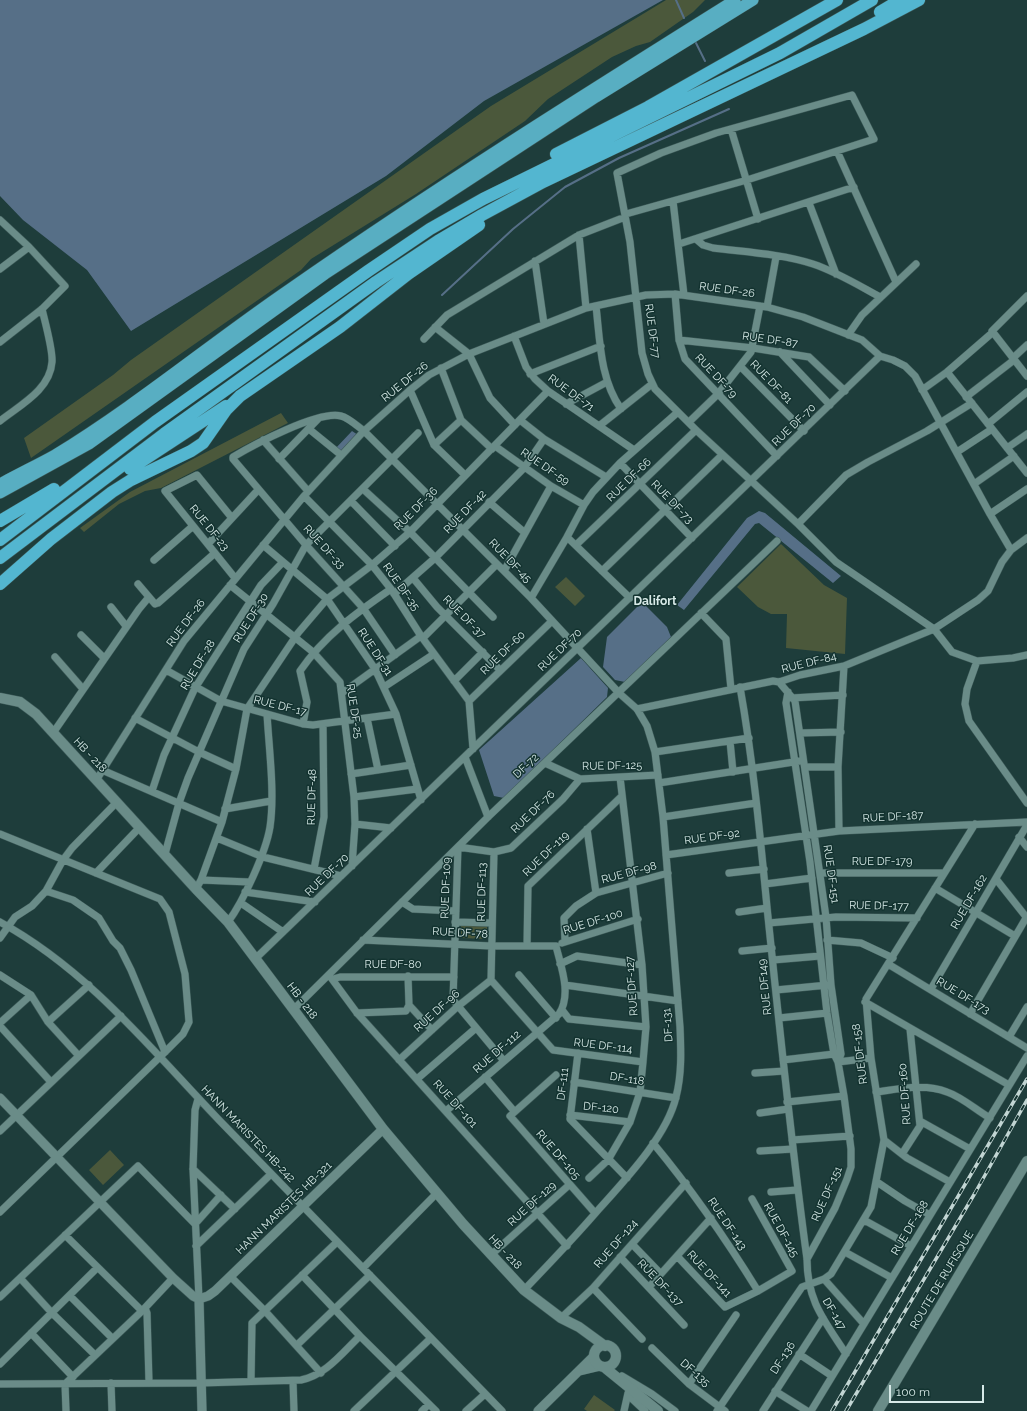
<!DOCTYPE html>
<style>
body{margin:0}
#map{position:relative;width:1027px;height:1411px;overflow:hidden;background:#1e3d3b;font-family:Raleway,sans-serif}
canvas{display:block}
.scale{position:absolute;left:889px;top:1385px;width:95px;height:18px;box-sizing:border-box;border:2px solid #d7e9e7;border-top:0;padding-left:5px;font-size:12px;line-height:14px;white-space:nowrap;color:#d7e9e7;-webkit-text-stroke:3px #133330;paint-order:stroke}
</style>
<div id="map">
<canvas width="1027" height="1411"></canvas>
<div class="scale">100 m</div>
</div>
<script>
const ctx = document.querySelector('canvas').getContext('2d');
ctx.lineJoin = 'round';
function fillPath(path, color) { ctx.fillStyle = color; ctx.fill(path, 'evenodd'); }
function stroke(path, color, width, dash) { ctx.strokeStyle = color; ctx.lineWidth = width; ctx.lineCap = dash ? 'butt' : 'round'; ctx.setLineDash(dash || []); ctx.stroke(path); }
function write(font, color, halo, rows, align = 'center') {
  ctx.font = font + ' Raleway,sans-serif'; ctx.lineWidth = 3; ctx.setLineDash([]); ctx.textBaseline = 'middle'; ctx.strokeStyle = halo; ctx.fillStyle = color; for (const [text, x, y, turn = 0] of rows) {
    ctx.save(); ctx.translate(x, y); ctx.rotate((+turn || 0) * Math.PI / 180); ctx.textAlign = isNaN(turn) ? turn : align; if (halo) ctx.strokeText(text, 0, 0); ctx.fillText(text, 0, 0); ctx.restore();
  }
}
const green = new Path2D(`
 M666,0h39l-12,12 -43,30 -14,4 -24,11 -64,42 -23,22 -109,73 -105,65 -10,11 -270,188 -7,-20 89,-63 18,-15 360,-254z
 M281,413l7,10 -127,65 -16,3 -26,13 -35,28 -4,-4 50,-36z
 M781,544l43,41 23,13 -2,56 -59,-6 1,-34h-16l-13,-7 -21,-20z
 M566,577l19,19 -10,10 -20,-19z
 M461,925l26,1v13l-26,-1z
 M110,1150l14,15 -21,20 -14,-15z
 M594,1395l21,15 -1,1h-27l-3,-2z`);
const water = new Path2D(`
 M0,0h663l-179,101 -98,75 -255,155 -44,-61 -64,-50 -23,-24z
 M352,431l6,4 -20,22 -3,-8z
 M759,511l6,2 76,63 -8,7 -74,-60 -4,1 -71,86 -7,-5 70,-87z
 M642,605h3l22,22 4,10 -46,45 -10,-2 -12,-13 4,-30 30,-30z
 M581,658l27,30 -1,9 -103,101 -10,-2 -15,-46z`);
const stream = new Path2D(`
 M676,0l8,18
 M696,43l9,18
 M442,295l71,-66 52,-42 54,-29 110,-49`);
const minor = new Path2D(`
 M731,129l27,90
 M837,151l59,131
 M673,201l11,94
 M809,203l27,71
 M626,214l121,-34 127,-41 -22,-44 -136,38 -55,20 -44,20 13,69 12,111 6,21 7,15 41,41 102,94 38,38 98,67 18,23 25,9 36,-3 14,-3
 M0,220l29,27 36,39 -23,23 -42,33
 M579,235l7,73
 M696,239l7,6 10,3c32,4 69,6 100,16 24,8 45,21 67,33
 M679,244l175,-57
 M535,261l9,63
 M0,269l29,-22
 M675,294l4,46 6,19 92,97
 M1027,296l-35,35 35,45
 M596,306c4,35 4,73 25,103
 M767,307l9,-50
 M435,327l34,27 21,44 25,27
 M848,335l14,-20 54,-51
 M514,336l12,31 9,12 13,12 86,59
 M424,339l23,-24 132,-80 41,-16
 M679,340l74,8 56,9 36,34
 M780,352l50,53
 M1013,358l14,-13
 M740,366l64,65
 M441,368l20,52 31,29
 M947,372l80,101
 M530,374l71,-28
 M410,390l24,55 31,30
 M922,390l25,-18 45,-39
 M966,397l48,-37
 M566,404l41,-22
 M520,420l24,19 62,38
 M0,421c20,-16 50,-31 52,-59 1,-12 -7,-40 -10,-53
 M689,422l29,-28 33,-42 9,-46
 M988,424l39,-32
 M599,426l53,-42
 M309,429l32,26
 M263,440l45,51
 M434,445l27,-25
 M495,446l56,40 33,19
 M1007,448l20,-14
 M957,452l35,-23
 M279,459l39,-40
 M620,463l72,75
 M974,484l40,-28
 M363,489l47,43 83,85
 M304,496l68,69 19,24 30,47 48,65
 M351,501l44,45
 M489,502l36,31
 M990,514l37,-25
 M232,518l-35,-43 -32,16 70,87
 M798,524l48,-49 22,-13 59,-31 45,-28
 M567,537l63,61
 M208,544l50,-54
 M263,545l64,54 48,70 21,45 25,86
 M576,545l120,-115
 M154,560l39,-34
 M504,571l47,-85
 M602,571l120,-116
 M413,578l24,29 63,63
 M138,584l17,20 3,-1 57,-50
 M230,585l83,67 27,30 14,115 1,27 -3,42
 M394,594l41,-36 89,-90 20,-29
 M531,598l36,-61 17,-32 9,-13 27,-29 58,-51
 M111,607l15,19
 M701,613l25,26 5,50
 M81,635l23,23
 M423,638l74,-74
 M395,655l-32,-47 -57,-63 -73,-86v-2c20,-12 86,-47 108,-41 8,2 16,10 23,15l167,167 88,95 18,16 10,17 8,26 8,65 17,210c1,23 2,47 -4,70 -9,39 -51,83 -77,112 -24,28 -49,54 -75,81
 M55,657l28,32
 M977,661l-10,28 -2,15 4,17 58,82
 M166,670l55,31 82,23 10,1 83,-11
 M454,681l29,-29
 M779,682l16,19 31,216 5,68 10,69 -3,8
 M384,687l50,-33
 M740,687c13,73 20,147 27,220 12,117 24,235 40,352 0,42 17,61 39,95
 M788,692l-2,11 24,159 17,151 7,41 4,8 6,34 7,53v18l-4,12 -12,29 -28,51
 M342,693l79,-57
 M792,698l51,-3
 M469,701l83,-80
 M469,701l4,48
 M637,709l136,-28 6,1 21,-7 44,-9 90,-37 44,-29 10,-9 14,-29 9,-12 16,-12
 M135,718l64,34 37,17
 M367,718l11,52
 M303,724l4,-22 -7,-31c24,-35 56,-58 91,-82
 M53,733l86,-124 10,-12
 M800,733l41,-1
 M730,741l3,31
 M655,752l94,-14
 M465,757l23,60
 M545,763l35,16 78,-4
 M805,767h33
 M102,770l120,52
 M351,774l60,-9
 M97,779l87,-138 120,-145 60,-65 46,-41 19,-15 40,-21 117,-46 60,-13 29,-1 92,13 36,10 59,23 18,16 13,4 12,6 10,10 75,138 21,36
 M659,783l141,-22
 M152,791l12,-36 31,-67 66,-103 22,-23
 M354,797l63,-8
 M225,809l46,-8
 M663,817l93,-14
 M355,824l36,4
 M839,831l-1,-64 6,-101
 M0,834l160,65 9,13 16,62 4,48 -6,12 -18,18 -165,160
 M1019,837l8,10
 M217,838l46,19 78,19
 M165,854l14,-51 9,-25 56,-129 29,-45 33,-59 112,-112
 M666,855l173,-24 188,-9
 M314,869l10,-52 -1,-93
 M96,873l44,-46
 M729,873l35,-4
 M820,873h124
 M996,879l31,39
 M201,880l48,2
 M765,884l47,-6
 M935,888l80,48
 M196,889l5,-9 21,-58 14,-53 11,-60 51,-76 29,-34 45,-34 38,-33 138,-141
 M46,891l27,9 26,18 14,23 7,7 11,22 34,82
 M245,892l70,10
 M596,893l72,-20
 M402,902l11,7 43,2
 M241,903l42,29
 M739,912l28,-4
 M0,922c88,48 151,127 219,198 94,97 189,194 283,291
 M228,922c15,-20 38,-70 42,-95 5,-34 -1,-78 -3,-113
 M455,922l37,1
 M769,923l67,-6 81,1
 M0,938l15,-21 17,-11 14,-15 17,-31 9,-12 45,-46
 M363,940l128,6h65
 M827,940l34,3 32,15
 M565,941l-1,-23 12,-12 20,-13 -9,-64
 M562,943l76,-24
 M527,946l1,-60 94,-90
 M742,951l30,-3
 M255,959l625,-603
 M773,960l47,-4
 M560,964l17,-8 65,9
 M888,964l139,84
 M0,975l31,20 17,27 31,34
 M329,975l28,38 210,233
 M519,975l37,43
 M333,979l7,-2h114
 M491,980l62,70 90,12
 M491,980l3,-128
 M565,985l113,16
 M931,989l96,-164
 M776,990l52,-5
 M865,1002l144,83
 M409,1005l23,25
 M293,1010l195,-193 289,-276
 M562,1010l7,9 77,8
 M357,1013l49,-2 3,-6 -1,-29
 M970,1014l56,-96
 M779,1018l48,-5
 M48,1022l41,-37
 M0,1023l31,-28
 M0,1026l51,56
 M1009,1037l18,-30
 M578,1053l-8,66 57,59
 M399,1060l58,-53 34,-27
 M783,1060l51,-6
 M504,1061l-51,-61 5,-153 36,5 17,-4 52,-49 17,-20
 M838,1062l33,-4
 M755,1073l29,-2
 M556,1075l-46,41 85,97
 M485,1077l29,34
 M417,1079l59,-51
 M574,1082l102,16
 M876,1092c23,-3 48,-9 71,0 15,5 29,18 43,26
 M198,1099l-3,11 -2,59 6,130
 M787,1102l57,-6
 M446,1111l113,-97c13,-20 2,-47 -3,-68
 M760,1113l28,-4
 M570,1115l60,7
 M920,1121l50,28
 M0,1131l121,-115
 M792,1140l58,-4
 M884,1140l23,18 43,24
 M653,1143c39,47 73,96 105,148l-33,16 -48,-51
 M760,1151l33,-2
 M902,1154l18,-28 -10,-97
 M193,1169l42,40
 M589,1178l19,-18 22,-38 10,-30 3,-30 3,-35 -4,-62 -22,-188
 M877,1182l28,19 25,14
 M771,1192l26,-2
 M752,1199l40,72 -34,20
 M864,1220l47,26
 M65,1235l77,76
 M632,1244l28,29
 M196,1246l75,-72
 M845,1252l47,26
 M491,1255l78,-70
 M620,1257l64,68
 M363,1268l73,-74
 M302,1275l58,61 76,75
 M230,1276l35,35 56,62
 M20,1278l32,35 43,42
 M824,1279l40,45
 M650,1286l61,-68
 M593,1288l49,51
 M70,1296l42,42
 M0,1297l138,-131 57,58 26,-29
 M145,1308l2,5 2,69
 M561,1318l32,-30 93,-105
 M31,1333l42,44
 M297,1345l73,-70
 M652,1348l37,36 36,27
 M799,1354l33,22
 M0,1364l97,-96
 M622,1376l30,18 23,17
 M251,1381l1,-58 85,-81
 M293,1381l1,30
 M111,1383l1,28
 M0,1384l201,-1 100,-3c25,-5 41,-27 59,-44
 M689,1384l47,-69
 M775,1391l32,20
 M628,1395l17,16
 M66,1411l-1,-27 77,-73 31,-33
 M354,1411l77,-73
 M422,1411l7,-7
 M466,1411l19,-17
 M624,1411l4,-18
 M717,1411l85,-124 22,-8 7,-5 40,-67 13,-67 -13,-82 -5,-59 109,-175
 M763,1411l60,-93
 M811,1411l216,-355`);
const tertiary = new Path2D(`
 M0,1098l173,180 20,18 6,3
 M199,1299l9,-3 7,-5 168,-162
 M199,1299l3,112
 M579,1371l21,-5
 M538,1411l56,-55`);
const secondary = new Path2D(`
 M0,698l20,4 16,12 160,175 32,33 155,207 80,95 61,66 37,28 18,9 26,19
 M594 1356a11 11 0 1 1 22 0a11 11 0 1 1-22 0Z
 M604,1367l54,44
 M878,1411l149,-250`);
const trunk = new Path2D(`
 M0,484c18,-10 37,-19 55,-29 82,-50 156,-112 235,-166 145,-101 295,-195 445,-289
 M0,493l89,-49 236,-170 271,-177 157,-97`);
const motorway = new Path2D(`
 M880,12l20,-12
 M556,154l92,-47 189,-107
 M130,469l96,-63
 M0,521l54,-32
 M0,540l155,-118 213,-151 62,-42 53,-30 297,-146 92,-53
 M0,558l164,-124 212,-152 62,-41 44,-26 61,-33 321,-153 55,-29
 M0,584l51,-45 61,-47 19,-12 60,-29 12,-8 23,-33 14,-14 100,-69 68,-53 71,-49`);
const rail = new Path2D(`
 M832,1411l195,-332
 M846,1411l129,-218 52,-93`);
const streetNames = [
 ["RUE DF-26",727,290,8],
 ["RUE DF-77",652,331,82],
 ["RUE DF-87",770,340,8],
 ["RUE DF-79",716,376,47],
 ["RUE DF-26",405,382,-39],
 ["RUE DF-81",771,382,46],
 ["RUE DF-71",571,393,36],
 ["RUE DF-70",794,425,-44],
 ["RUE DF-59",545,467,34],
 ["RUE DF-66",629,480,-44],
 ["RUE DF-73",672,502,46],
 ["RUE DF-36",416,509,-45],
 ["RUE DF-42",465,512,-46],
 ["RUE DF-23",209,528,51],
 ["RUE DF-33",324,547,47],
 ["RUE DF-45",510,561,46],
 ["RUE DF-35",401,587,55],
 ["RUE DF-37",464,617,45],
 ["RUE DF-30",251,618,-58],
 ["RUE DF-26",186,623,-53],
 ["RUE DF-70",560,650,-44],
 ["RUE DF-31",375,652,57],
 ["RUE DF-60",503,653,-44],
 ["RUE DF-84",809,663,-14],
 ["RUE DF-28",198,665,-59],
 ["RUE DF-17",280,706,14],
 ["RUE DF-25",354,711,81],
 ["HB - 218",90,755,47],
 ["DF-72",526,766,-43],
 ["RUE DF-125",612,766,-1],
 ["RUE DF-48",312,797,-89],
 ["RUE DF-76",533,812,-44],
 ["RUE DF-187",893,817,-3],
 ["RUE DF-92",712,837,-8],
 ["RUE DF-119",546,854,-44],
 ["RUE DF-179",882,862],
 ["RUE DF-98",629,873,-15],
 ["RUE DF-151",831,874,82],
 ["RUE DF-70",327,875,-44],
 ["RUE DF-109",446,888,-88],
 ["RUE DF-113",482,892,-89],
 ["RUE DF-162",969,902,-60],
 ["RUE DF-177",879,906,1],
 ["RUE DF-100",593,922,-17],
 ["RUE DF-78",460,933,3],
 ["RUE DF-80",393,965],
 ["RUE DF-127",632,986,-94],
 ["RUE DF149",765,987,-96],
 ["RUE DF-173",963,996,31],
 ["HB - 218",302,1001,53],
 ["RUE DF-96",437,1011,-42],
 ["DF-131",668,1025,-94],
 ["RUE DF-114",603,1046,7],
 ["RUE DF-112",497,1052,-41],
 ["RUE DF-158",860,1054,-97],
 ["DF-118",627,1079,9],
 ["DF-111",563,1084,-83],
 ["RUE DF-160",905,1094,-94],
 ["RUE DF-101",455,1104,48],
 ["DF-120",601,1108,6],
 ["HANN MARISTES HB-242",248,1134,46],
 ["RUE DF-105",558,1155,49],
 ["RUE DF-151",827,1194,-66],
 ["RUE DF-129",532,1204,-42],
 ["HANN MARISTES HB-321",284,1208,-44],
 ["RUE DF-143",727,1224,56],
 ["RUE DF-168",910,1228,-59],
 ["RUE DF-145",781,1230,61],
 ["RUE DF-124",616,1244,-49],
 ["HB - 218",505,1252,47],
 ["RUE DF-141",709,1274,47],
 ["ROUTE DE RUFISQUE",942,1280,-59],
 ["RUE DF-137",660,1283,46],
 ["DF-147",834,1314,60],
 ["DF-136",783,1358,-57],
 ["DF-135",695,1373,41]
];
const neighbourhoodNames = [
 ["Dalifort",655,601]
];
fillPath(green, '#4b583b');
fillPath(water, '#566f87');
stroke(stream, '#566f87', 2);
stroke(minor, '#3e5b59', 8);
stroke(tertiary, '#3e5b59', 10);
stroke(secondary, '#3e5b59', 11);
stroke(trunk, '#3e5b59', 12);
stroke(motorway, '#3e5b59', 13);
stroke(minor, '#6a8c88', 7);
stroke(tertiary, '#6a8c88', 9);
stroke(secondary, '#6a8c88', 10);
stroke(trunk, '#58aec2', 11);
stroke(motorway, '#53b6d0', 12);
stroke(rail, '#c2d5d3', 3.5);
stroke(rail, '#133330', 2, [6]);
write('11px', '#d7e9e7', '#133330', streetNames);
write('bold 12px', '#d7e9e7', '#133330', neighbourhoodNames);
</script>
